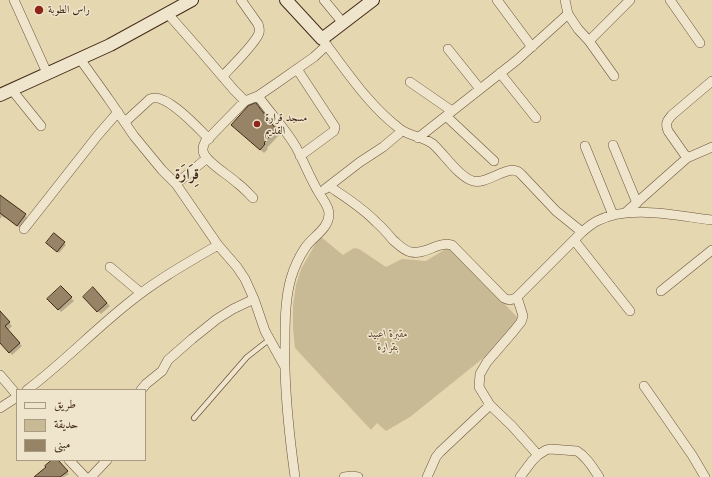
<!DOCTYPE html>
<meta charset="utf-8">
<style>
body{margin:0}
#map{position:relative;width:712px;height:477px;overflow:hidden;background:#e5d7b0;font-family:"Libre Caslon Text",Amiri,serif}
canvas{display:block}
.legend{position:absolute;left:16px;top:389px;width:130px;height:72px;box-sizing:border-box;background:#eee5cc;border:1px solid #aa9a84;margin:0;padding:5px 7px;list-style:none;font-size:12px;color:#432a18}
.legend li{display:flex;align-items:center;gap:8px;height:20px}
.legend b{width:20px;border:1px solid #aa9a84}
</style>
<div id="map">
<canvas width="712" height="477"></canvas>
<ul class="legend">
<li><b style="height:5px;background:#eee5cc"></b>طريق</li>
<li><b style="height:11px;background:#c9ba96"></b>حديقة</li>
<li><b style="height:11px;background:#978467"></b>مبنى</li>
</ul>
</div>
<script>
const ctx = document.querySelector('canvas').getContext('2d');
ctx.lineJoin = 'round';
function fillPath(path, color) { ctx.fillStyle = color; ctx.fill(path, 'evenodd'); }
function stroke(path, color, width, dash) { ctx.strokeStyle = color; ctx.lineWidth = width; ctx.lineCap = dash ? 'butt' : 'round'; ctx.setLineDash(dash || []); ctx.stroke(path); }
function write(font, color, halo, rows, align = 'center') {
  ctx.font = font + ' "Libre Caslon Text",Amiri,serif'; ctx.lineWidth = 3; ctx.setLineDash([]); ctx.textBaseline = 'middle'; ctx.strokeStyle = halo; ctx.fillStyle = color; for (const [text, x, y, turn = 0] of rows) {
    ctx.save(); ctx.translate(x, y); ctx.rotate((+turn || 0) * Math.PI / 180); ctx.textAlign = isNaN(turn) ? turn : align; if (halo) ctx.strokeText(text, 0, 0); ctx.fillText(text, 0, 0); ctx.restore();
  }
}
const green = new Path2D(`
 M320,236l18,15 5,4 11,-7 5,1 27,18 16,-8 24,2 23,-14 70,72 -32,36 -77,62 -24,14 -9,-8 -6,7 -76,-82 -2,-19v-23l3,-21 5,-16z`);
const shadow = new Path2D(`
 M260,109l20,25 -13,14 1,1 -4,4 -27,-24z
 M0,198l28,20 -8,10 -15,-11 -1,1 -2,-2 -2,3z
 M54,235l12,10 -7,8 -10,-8z
 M61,287l13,14 -13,11 -12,-13z
 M93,289l17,17 -9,8 -17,-17z
 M0,312l12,14 -4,4 14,16 -10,9 -12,-13z
 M54,460h3l12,14 -5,3h-28z`);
const building = new Path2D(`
 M256,103l20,26 -12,14 1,1 -5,6 -29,-25 17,-19z
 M0,195l26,19 -9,12 -17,-13z
 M54,233l11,9 -8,10 -11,-9z
 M61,286l11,11 -14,13 -11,-11z
 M93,287l14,16 -10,9 -14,-15z
 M0,311l10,11 -5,4 15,17 -11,10 -9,-10z
 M52,460h6l10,11 -8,6h-26l12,-10 -1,-1z`);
const lane = new Path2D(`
 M194,418l53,-61 23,-18`);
const street = new Path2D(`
 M14,0l33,73
 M324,0l19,23
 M497,0l35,47
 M565,0l3,14 10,15 11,12 25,35
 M670,0l30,43
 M168,14l30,34 36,42 11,11
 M322,39c24,31 46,66 78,90 9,7 24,8 33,15 11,10 26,33 40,37 12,4 34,-15 43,-10 2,0 4,2 5,3l35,37 26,21
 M589,41l41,-41
 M448,49l32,40
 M80,59l28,39 26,38 28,34 14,14 42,61 19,22 8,12 9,20 11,32 20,36
 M297,69l38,58 -1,4 -34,25
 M500,73l36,45
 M223,76c8,-9 33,-33 36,-43 1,-4 0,-6 -1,-9l-17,-24
 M410,82l42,29
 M12,90l29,36
 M258,96c12,17 27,32 38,51 8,15 14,31 23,46 4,7 10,13 10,21 0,15 -17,23 -24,34 -6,9 -11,20 -14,30 -6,21 -6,44 -6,66 0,8 -1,16 0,25 1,36 5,72 10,108
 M446,116l48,45
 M125,122l25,-23c15,-8 49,30 59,40
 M418,138l99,-78 51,-46
 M613,145l24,58
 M585,146l28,69
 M687,158l-19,-27c-3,-8 -1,-10 4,-16l40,-34
 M176,184l31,-26
 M329,186c16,11 34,22 47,36 6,5 12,12 17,18 5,4 11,11 18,12 16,3 26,-11 41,-7l52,53c5,3 8,2 13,-1l65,-65c5,-4 9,-8 15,-11 32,-17 80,-5 115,-1
 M325,189l35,-27 23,-15 19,-16
 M253,198c-5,-5 -10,-11 -16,-15 -8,-8 -27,-18 -33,-29 -2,-4 -1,-8 1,-12l40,-41 13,-5 19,-13 37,-26 13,-12
 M625,213l62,-55 25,-11
 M24,229l74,-94 20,-23
 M574,240l56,71
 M110,267l31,26
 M661,291l51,-41
 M517,297l6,19 -2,6 -8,10 -26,30 -7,12 -1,13 11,18 22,21 26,29 8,-5 4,-1 27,2c10,6 16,17 22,26
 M0,375l17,20
 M644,386l48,69 13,22
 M27,390c36,-27 68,-61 104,-89 27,-22 58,-39 87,-56
 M141,390l5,-6 16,-13 6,-11 24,-21 25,-20 16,-10 21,-10
 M0,408l17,-11
 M69,460l16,17
 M91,477l16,-17
 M344,477l8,-1 6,1
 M427,477l9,-20 4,-5 50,-47
 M520,477l12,-16 6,-6`);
const secondary = new Path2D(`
 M286,0l36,39 51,-39
 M0,95l110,-50 82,-45`);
const markers = [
 [39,10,5,"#8f2418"],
 [257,124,4,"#8f2418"]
];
const poiNames = [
 ["راس الطوبة",48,10],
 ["مسجد قرارة",265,118],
 ["القديم",265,131]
];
const parkNames = [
 ["مقبرة اعبيد",388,334],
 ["بقرارة",388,347]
];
const districtNames = [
 ["قِرَارَة",187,175]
];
fillPath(green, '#c9ba96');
fillPath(shadow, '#0003');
fillPath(building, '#978467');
stroke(building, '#432a18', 1);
stroke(lane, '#6c553e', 6);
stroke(street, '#6c553e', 10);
stroke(secondary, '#432a18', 14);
stroke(lane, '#eee5cc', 4.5);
stroke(street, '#eee5cc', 9);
stroke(secondary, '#eee5cc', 12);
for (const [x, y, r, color] of markers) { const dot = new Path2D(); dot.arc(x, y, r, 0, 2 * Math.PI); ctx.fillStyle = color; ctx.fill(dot); stroke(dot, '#eee5cc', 1.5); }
write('11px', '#432a18', '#eee5cc', poiNames, 'left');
write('italic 11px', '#5e4731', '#eee5cc', parkNames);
write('bold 15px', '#432a18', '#eee5cc', districtNames);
</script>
